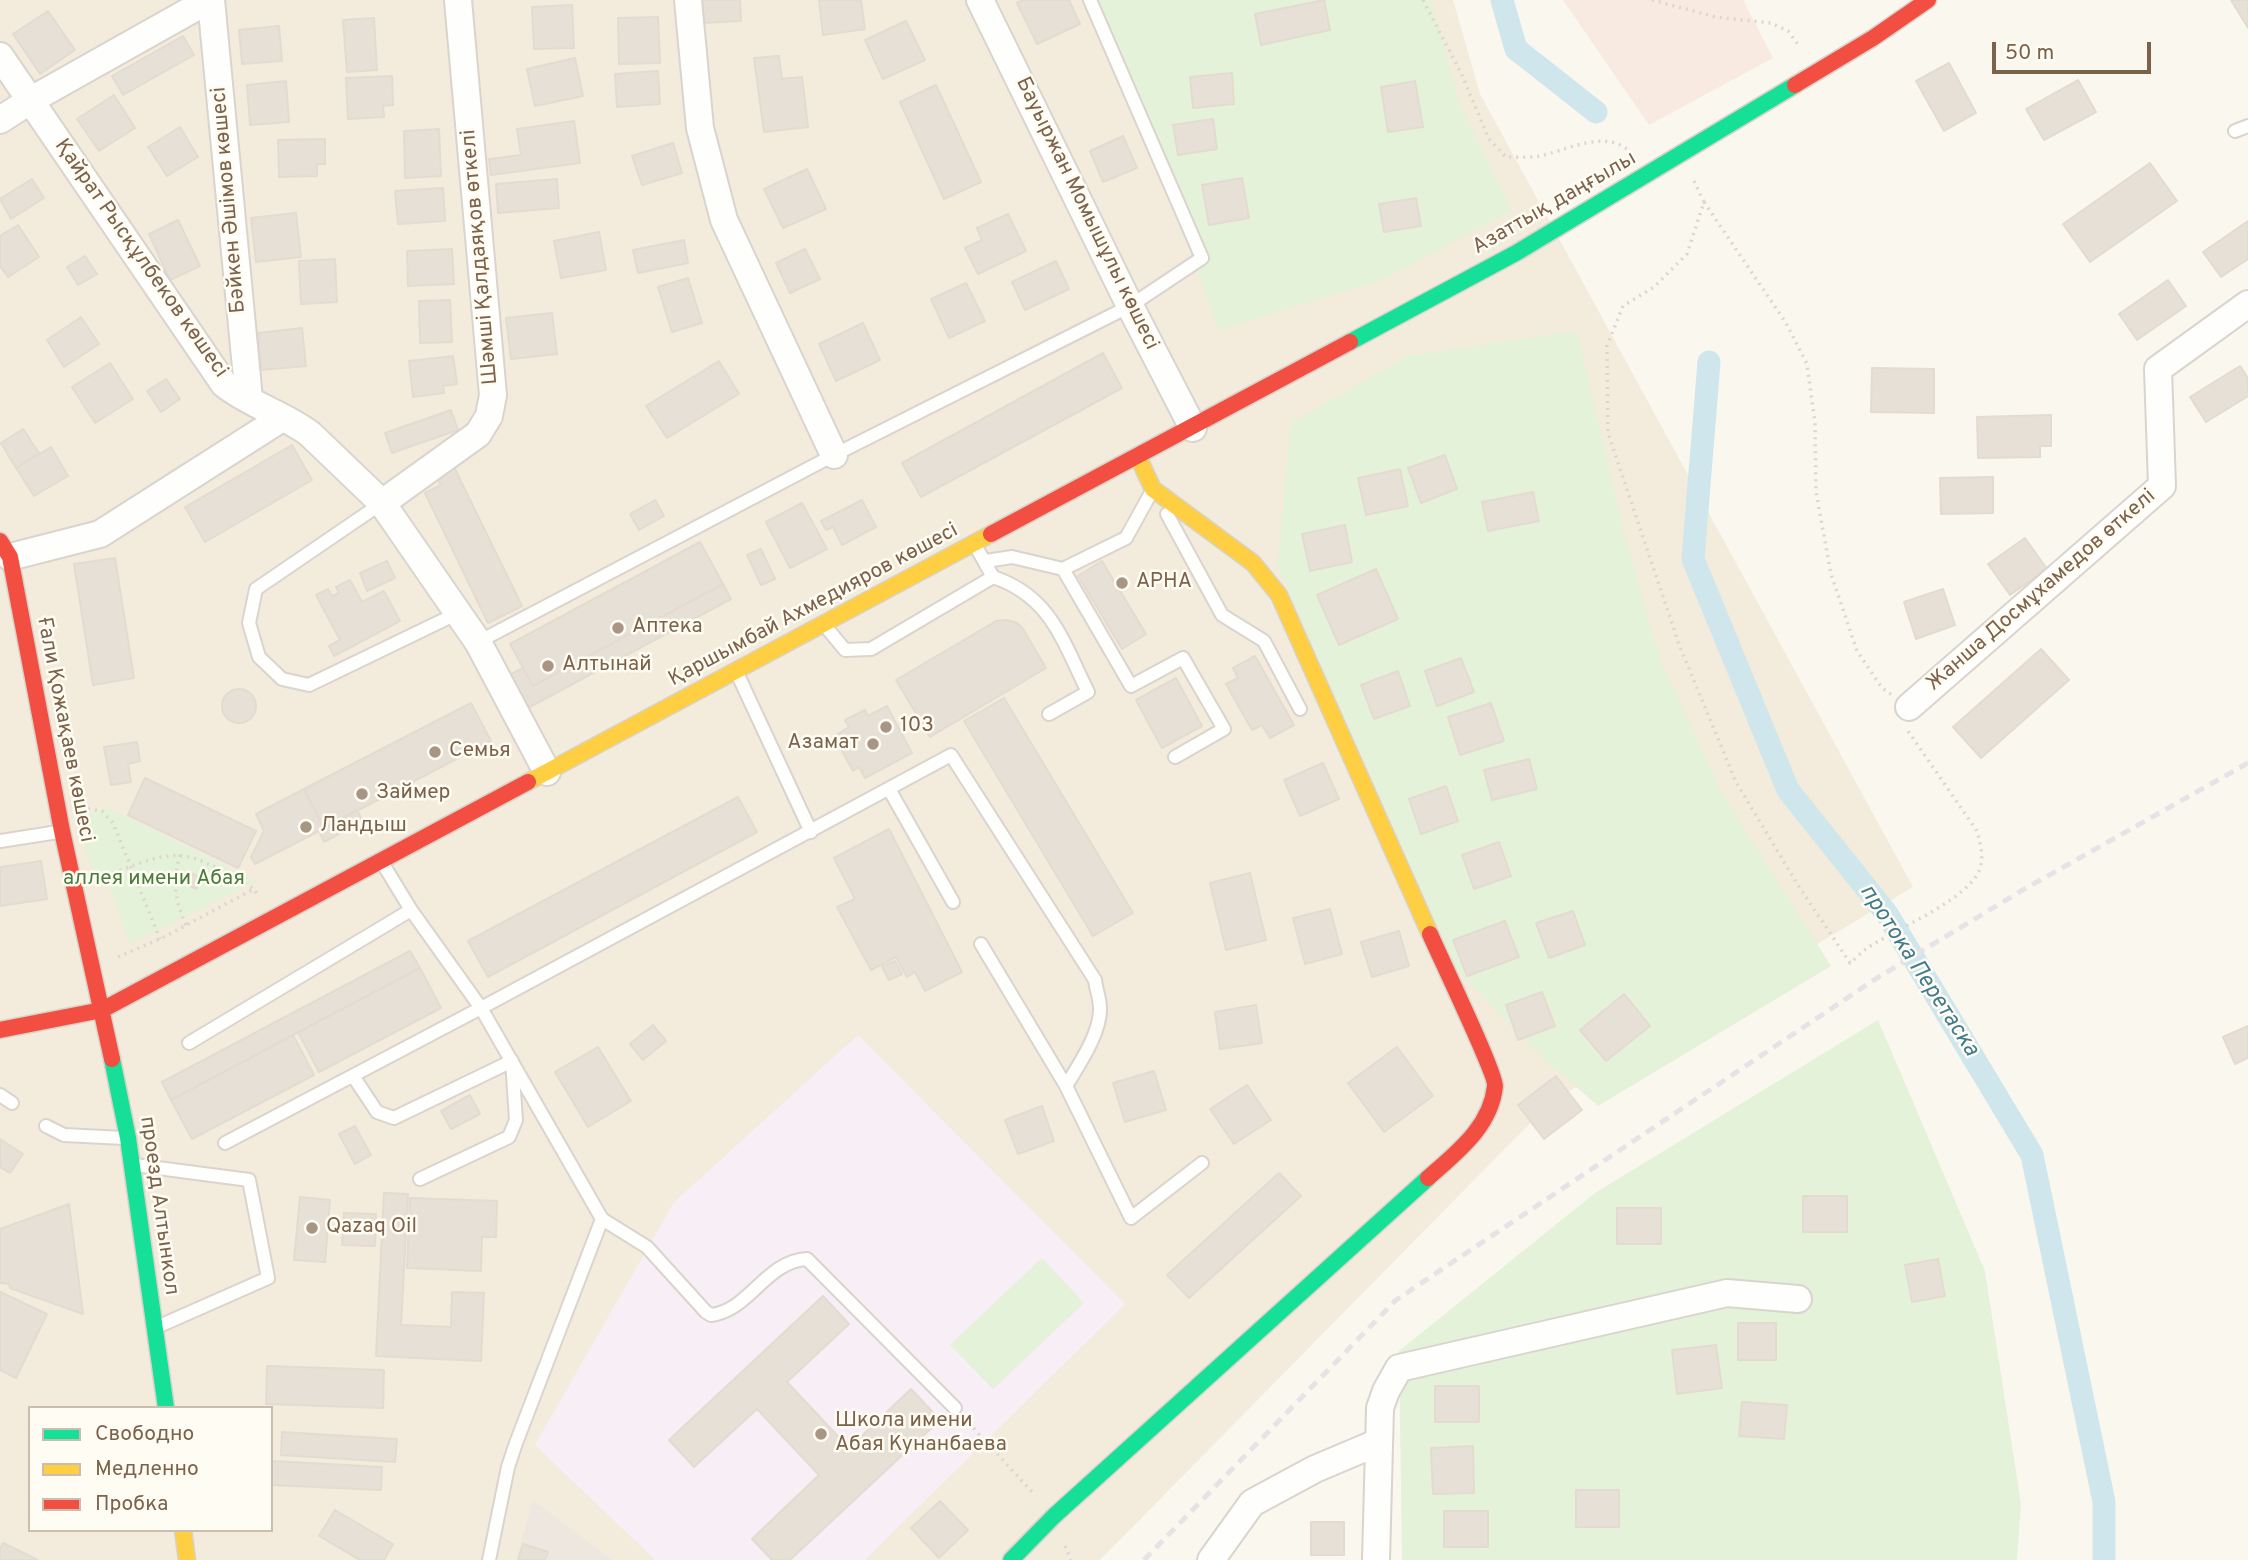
<!DOCTYPE html>
<meta charset="utf-8">
<style>
body{margin:0}
#map{position:relative;width:2248px;height:1560px;overflow:hidden;background:#faf7ef;font-family:Overpass,sans-serif}
canvas{display:block}
.legend{position:absolute;left:28px;top:1406px;width:245px;height:126px;box-sizing:border-box;background:#fffcf3;border:2px solid #cbbeaf;margin:0;padding:9px 12px;list-style:none;font-size:21px;color:#7c624a}
.legend li{display:flex;align-items:center;gap:14px;height:35px}
.legend b{width:35px;border:2px solid #cbbeaf}
.scale{position:absolute;left:1992px;top:42px;width:159px;height:32px;box-sizing:border-box;border:4px solid #7c624a;border-top:0;padding-left:9px;font-size:21px;line-height:24px;white-space:nowrap;color:#7c624a;-webkit-text-stroke:5px #fffcf3;paint-order:stroke}
</style>
<div id="map">
<canvas width="2248" height="1560"></canvas>
<ul class="legend">
<li><b style="height:9px;background:#16e098"></b>Свободно</li>
<li><b style="height:9px;background:#ffcf43"></b>Медленно</li>
<li><b style="height:9px;background:#f24e42"></b>Пробка</li>
</ul>
<div class="scale">50 m</div>
</div>
<script>
const ctx = document.querySelector('canvas').getContext('2d');
ctx.lineJoin = 'round';
function fillPath(path, color) { ctx.fillStyle = color; ctx.fill(path, 'evenodd'); }
function stroke(path, color, width, dash) { ctx.strokeStyle = color; ctx.lineWidth = width; ctx.lineCap = dash ? 'butt' : 'round'; ctx.setLineDash(dash || []); ctx.stroke(path); }
function write(font, color, halo, rows, align = 'center') {
  ctx.font = font + ' Overpass,sans-serif'; ctx.lineWidth = 5; ctx.setLineDash([]); ctx.textBaseline = 'middle'; ctx.strokeStyle = halo; ctx.fillStyle = color; for (const [text, x, y, turn = 0] of rows) {
    ctx.save(); ctx.translate(x, y); ctx.rotate((+turn || 0) * Math.PI / 180); ctx.textAlign = isNaN(turn) ? turn : align; if (halo) ctx.strokeText(text, 0, 0); ctx.fillText(text, 0, 0); ctx.restore();
  }
}
const residential = new Path2D(`
 M0,0h1453l27,94 433,793 -362,215 -451,458h-1100zM30,1408h241v122h-241z`);
const commercial = new Path2D(`
 M1563,0h180l30,58 -124,67z`);
const industrial = new Path2D(`
 M533,1500l79,60h-96z`);
const education = new Path2D(`
 M858,1035l267,269 -260,256h-210l-120,-115 139,-243z`);
const green = new Path2D(`
 M1096,0h335l30,107 51,104 -128,68 -165,51z
 M1577,331l47,203 36,125 61,133 110,174 -233,140 -65,-57 -76,-79 -180,-405 14,-142 117,-67z
 M108,808l148,73 -126,63 -26,-73 -11,3 -17,-57z
 M1878,1020l107,251 36,233 -4,56h-615l-3,-209 196,-158z
 M1042,1258l42,45 -91,86 -43,-44z`);
const canal = new Path2D(`
 M1502,0l14,49 80,63
 M1709,362l-16,197 95,231 99,124 145,241 72,347v58`);
const building = new Path2D(`
 M700,0h40l1,21 -39,2z
 M819,0h42l4,29 -42,6z
 M1023,0h46l11,24 -43,20 -20,-41z
 M1324,0l6,30 -69,15 -6,-31z
 M2231,0h17v28z
 M572,5l2,43 -40,1 -2,-42z
 M48,11l27,39 -35,24 -27,-40z
 M658,17l2,46 -41,1 -1,-46z
 M374,18l3,52 -30,2 -4,-52z
 M906,21l19,39 -42,19 -18,-39z
 M279,26l3,35 -40,3 -3,-34z
 M183,36l11,19 -71,40 -11,-19z
 M779,56l3,23 20,-2 6,50 -44,5 -10,-74z
 M575,58l8,38 -48,10 -8,-37z
 M1949,63l27,50 -32,18 -28,-50z
 M658,71l2,33 -43,3 -2,-33z
 M1232,73l2,31 -41,4 -3,-31z
 M392,76l1,29 -10,1 1,11 -36,2 -2,-41z
 M2078,80l18,32 -52,28 -18,-31z
 M286,81l3,41 -39,3 -3,-40z
 M1415,81l8,46 -35,5 -7,-45z
 M936,85l45,97 -37,17 -44,-97z
 M114,95l21,33 -36,23 -22,-32z
 M1213,119l4,30 -39,6 -5,-30z
 M574,121l6,42 -89,12 -2,-16 32,-4 -4,-26z
 M180,127l18,30 -31,19 -19,-29z
 M439,129l2,47 -36,2 -1,-47z
 M1123,136l14,32 -34,14 -13,-31z
 M325,139v25h-8v12l-38,1 -1,-37z
 M673,143l9,30 -40,12 -10,-29z
 M2150,163l27,38 -87,61 -27,-38z
 M807,169l19,40 -43,19 -19,-39z
 M1242,178l7,40 -40,7 -7,-40z
 M32,179l12,19 -33,21 -11,-20z
 M557,179l2,29 -61,5 -2,-29z
 M443,188l2,33 -47,3 -3,-33z
 M1416,198l5,28 -37,6 -5,-28z
 M296,213l5,44 -45,5 -5,-44z
 M1008,214l18,37 -48,23 -13,-26 17,-8 -5,-12z
 M178,220l22,46 -30,14 -21,-46z
 M2248,221v38l-27,18 -18,-25z
 M18,225l21,32 -31,20 -8,-11v-30z
 M599,232l7,38 -45,8 -7,-37z
 M684,240l4,23 -50,10 -5,-23z
 M452,249l2,35 -46,2 -1,-35z
 M805,249l15,30 -30,14 -14,-30z
 M85,256l12,18 -19,11 -11,-18z
 M335,259l2,43 -36,2 -2,-43z
 M1056,261l13,28 -44,21 -13,-28z
 M688,278l14,45 -30,9 -14,-45z
 M2168,280l18,26 -49,34 -18,-26z
 M966,283l19,38 -36,17 -18,-39z
 M450,300l2,42 -32,1 -1,-42z
 M552,313l5,41 -46,5 -5,-41z
 M81,317l18,27 -35,23 -17,-27z
 M863,323l17,37 -44,21 -17,-37z
 M302,328l4,38 -45,4 -3,-37z
 M1103,353l19,35 -201,109 -19,-34z
 M453,356l4,28 -14,2 1,7 -31,4 -4,-36z
 M719,361l20,33 -72,44 -21,-32z
 M110,363l23,36 -38,24 -23,-36z
 M2240,366l8,12v18l-42,26 -16,-25z
 M1872,368l62,1v44l-63,-1z
 M166,379l14,20 -19,13 -14,-21z
 M451,410l7,20 -66,23 -7,-20z
 M2051,415v31h-11v11l-62,1 -1,-41z
 M23,429l16,24 -23,15 -15,-25z
 M292,445l20,35 -107,62 -20,-35z
 M51,447l17,29 -34,20 -18,-28z
 M1445,455l12,34 -36,14 -13,-35z
 M453,465l69,141 -34,17 -63,-130 16,-8 -6,-11z
 M1400,469l8,37 -42,9 -8,-37z
 M1993,477v36l-52,1 -1,-36z
 M1533,492l6,29 -51,10 -6,-29z
 M655,500l9,16 -25,14 -9,-16z
 M862,500l14,27 -34,18 -9,-18 -7,3 -5,-9z
 M802,503l25,46 -37,19 -24,-46z
 M1345,525l7,37 -42,9 -8,-37z
 M2025,538l22,31 -37,26 -22,-31z
 M700,542l23,42 -190,102 -23,-42z
 M761,549l14,30 -14,6 -14,-30z
 M115,558l19,120 -41,7 -19,-121z
 M387,561l8,17 -28,13 -7,-18z
 M1102,561l44,73 -24,15 -44,-73z
 M1376,569l22,50 -59,26 -22,-50z
 M350,580l12,22 22,-11 16,30 -66,35 -5,-10 11,-6 -24,-45 12,-6 4,7 7,-3 -3,-6z
 M723,584l8,15 -205,110 -18,-33 15,-8 10,18z
 M1943,589l12,36 -39,14 -12,-37z
 M1007,620l10,3 6,6 23,39 -116,69 -34,-57 100,-59z
 M2041,649l28,31 -88,78 -28,-31z
 M1255,656l39,69 -24,13 -8,-13 -10,5 -26,-46 12,-6 -5,-10z
 M1461,658l13,34 -37,14 -12,-35z
 M1398,671l12,35 -36,13 -13,-34z
 M1176,678l26,48 -40,22 -26,-48z
 M222 706a17 17 0 1 1 34 0a17 17 0 1 1-34 0Z
 M1004,698l129,215 -40,23 -129,-215z
 M471,703l20,38 -167,87 -20,-39z
 M1491,703l13,38 -44,14 -12,-38z
 M887,706l25,47 -47,25 -6,-11 -6,4 -19,-35 15,-9 -4,-7 20,-10 3,6z
 M137,742l3,19 -12,3 3,18 -20,3 -7,-38z
 M1529,759l8,30 -45,11 -8,-30z
 M1323,763l16,36 -39,17 -16,-36z
 M145,778l111,53 -18,37 -110,-53z
 M1446,786l12,35 -37,13 -12,-35z
 M304,789l20,39 33,-18 6,11 -39,21 -5,-11 -64,33 -4,-7 13,-26 -8,-17z
 M738,797l19,35 -269,145 -20,-36z
 M889,829l73,143 -37,19 -10,-19 -8,5 -11,-20 -25,13 -34,-63 18,-8 -21,-41z
 M1499,842l12,34 -37,13 -12,-34z
 M41,861l6,38 -47,7v-39z
 M188,871l14,8 -6,10 -13,-7z
 M1250,873l16,67 -40,10 -16,-67z
 M1330,909l12,45 -37,10 -12,-46z
 M1573,911l12,34 -36,13 -13,-35z
 M1505,921l14,36 -52,19 -14,-36z
 M1399,931l10,35 -37,11 -11,-35z
 M410,951l10,17 -249,132 -9,-18z
 M895,961l7,13 -13,6 -7,-13z
 M420,968l21,40 -122,64 -21,-40z
 M1542,992l13,34 -37,14 -12,-35z
 M1624,994l26,32 -44,35 -26,-31z
 M1256,1005l6,38 -42,6 -5,-37z
 M653,1025l13,16 -23,19 -13,-16z
 M2248,1026v32l-13,6 -12,-27z
 M293,1035l21,40 -122,64 -21,-39z
 M598,1047l33,54 -43,26 -33,-55z
 M1397,1047l36,49 -49,36 -36,-49z
 M1154,1071l12,39 -41,12 -12,-39z
 M1556,1076l26,34 -38,29 -26,-34z
 M1247,1085l24,35 -37,24 -24,-35z
 M470,1095l10,19 -29,15 -10,-18z
 M1042,1106l12,35 -36,13 -13,-34z
 M355,1126l16,29 -16,9 -16,-30z
 M0,1139l23,15 -13,19 -10,-6z
 M1279,1173l22,23 -112,102 -22,-23z
 M384,1193l24,1 -7,131 50,2 1,-35 32,1 -3,68 -105,-5z
 M1803,1196h44v36h-44z
 M300,1197l30,3 -5,62 -31,-2z
 M410,1198l87,3 -1,36h-14l-1,34 -74,-3z
 M69,1204l14,110 -73,-26 -1,-4 -9,-1v-54z
 M1617,1208h44v36h-44z
 M344,1213l32,1 -1,32 -33,-1z
 M1938,1259l7,37 -33,6 -7,-37z
 M0,1292l47,22 -31,64 -16,-8z
 M823,1296l26,28 -62,58 62,66 62,-59 29,31 -150,140h-18l-20,-21 67,-64 -62,-66 -63,58 -25,-27z
 M1738,1323h38v37h-38z
 M1716,1345l6,43 -45,6 -5,-44z
 M267,1366l117,4 -1,38 -117,-4z
 M1435,1386h44v36h-44z
 M1742,1402l45,3 -3,34 -45,-3z
 M282,1432l115,7 -2,23 -114,-7z
 M1473,1446l1,47 -41,1 -2,-46z
 M271,1461l111,6 -1,23 -110,-5z
 M1576,1490h43v37h-43z
 M940,1501l28,29 -29,28 -28,-30z
 M335,1510l58,34 -9,16h-24l-41,-24z
 M1444,1511h44v36h-44z
 M1311,1522h33v33h-33z
 M3,1543l35,17h-38v-11z
 M523,1544l25,8 -3,8h-27z`);
const path = new Path2D(`
 M1423,0l38,73 28,66 17,18c11,0 23,1 34,-1 28,-6 65,-27 89,-5
 M1652,0l64,17 55,6 17,8 12,16
 M1694,181l10,21 -17,52 -33,33 -31,19 -16,40 1,87 72,214 56,135 60,100 54,81c5,-4 11,-10 16,-14 27,-19 105,-50 114,-81 4,-13 0,-25 -3,-37l-69,-100
 M1704,202l82,121 21,41 8,59 1,69 15,82 26,77 25,37 10,7
 M88,809l14,2 11,12 47,116
 M180,855c-8,27 -5,45 6,70
 M100,878c27,-9 62,-28 90,-21 20,5 46,23 64,32l3,5
 M118,957l42,-18 94,-50
 M964,1418l71,77
 M1065,1546l6,14`);
const lane = new Path2D(`
 M2235,131l13,-5
 M382,503l-126,86 -7,34 10,34 23,22 27,6 149,-72
 M1167,514l55,101 42,26 36,68
 M986,561l26,-4 51,12 63,-31 26,-47
 M1063,569l68,117 52,-28 41,71 -49,28
 M993,577c58,19 70,65 95,115l-39,22
 M826,627l19,23 26,-1 122,-72 -18,-32
 M478,642l356,-187 296,-149 72,-48 -112,-258
 M737,673l74,159
 M889,789l64,113
 M0,841l58,-9
 M383,864l28,46 70,98 470,-253 144,225c1,9 5,19 5,28 1,25 -22,58 -34,78l65,132 71,-55
 M981,944l85,142
 M189,1043l222,-133
 M353,1076l24,36 17,6 118,-57 4,59 -7,17 -89,42
 M0,1095l12,8
 M46,1126l18,9 60,3
 M225,1143l256,-135 121,211 45,28 59,65 5,3c38,-4 55,-54 96,-56l148,149
 M135,1165l114,15 19,98 -111,49
 M489,1560l19,-93 8,-24 86,-224`);
const street = new Path2D(`
 M211,0l38,399
 M688,0l12,128 24,92 110,235
 M980,0l150,306 63,122
 M0,56l224,328c26,21 60,30 86,50l72,69 96,139 69,130
 M0,120l31,-20 178,-100
 M382,503l96,-69 11,-18 4,-21 -35,-395
 M10,557l90,-23 182,-116
 M1909,707l253,-221 -4,-117 90,-65
 M1211,1560l41,-57 63,-34 64,-27
 M1376,1560l4,-152 6,-17 13,-23 328,-75 71,6`);
const fast = new Path2D(`
 M1350,342l166,-89 279,-168
 M112,1059l16,79 38,270
 M1011,1560l43,-44 374,-338`);
const slow = new Path2D(`
 M1138,457l15,32 100,74 26,32 151,339
 M528,782l463,-248
 M183,1530l4,30`);
const jam = new Path2D(`
 M1795,85l78,-47 55,-38
 M991,534l359,-192
 M0,541l10,16 52,274 50,228
 M0,1030l102,-20 426,-228
 M1428,1178c28,-25 63,-51 67,-92 1,-12 -56,-131 -65,-152`);
const rail = new Path2D(`
 M1144,1560l252,-260 481,-322 144,-87 227,-128`);
const markers = [
 [1122,583,7,"#a89684"],
 [618,628,7,"#a89684"],
 [548,666,7,"#a89684"],
 [886,727,7,"#a89684"],
 [873,744,7,"#a89684"],
 [435,752,7,"#a89684"],
 [362,794,7,"#a89684"],
 [306,827,7,"#a89684"],
 [312,1228,7,"#a89684"],
 [821,1434,7,"#a89684"]
];
const streetNames = [
 ["Бәйкен Әшімов көшесі",230,200,-95],
 ["Азаттық даңғылы",1555,204,-30],
 ["Бауыржан Момышұлы көшесі",1086,214,64],
 ["Шәмші Қалдаяқов өткелі",481,257,-95],
 ["Қайрат Рысқұлбеков көшесі",140,259,55],
 ["Жанша Досмұхамедов өткелі",2042,591,-41],
 ["Қаршымбай Ахмедияров көшесі",814,606,-28],
 ["Ғали Қожақаев көшесі",64,730,79],
 ["проезд Алтынкол",158,1206,82]
];
const poiNames = [
 ["АРНА",1136,583],
 ["Аптека",632,628],
 ["Алтынай",562,666],
 ["103",900,727],
 ["Азамат",859,744,"right"],
 ["Семья",449,752],
 ["Займер",376,794],
 ["Ландыш",320,827],
 ["Qazaq Oil",326,1228],
 ["Школа имени",835,1422],
 ["Абая Кунанбаева",835,1446]
];
const parkNames = [
 ["аллея имени Абая",154,880]
];
const waterNames = [
 ["протока Перетаска",1918,971,57]
];
fillPath(residential, '#f3ebdc');
fillPath(commercial, '#f8eae0');
fillPath(industrial, '#ede7df');
fillPath(education, '#f8eef6');
fillPath(green, '#e4f2d9');
stroke(canal, '#cfe6ec', 23);
fillPath(building, '#e7e0d6');
stroke(building, '#e4dbd0', 2);
stroke(lane, '#d9d4cd', 16);
stroke(street, '#d9d4cd', 30);
stroke(fast, '#d8d3ca', 19);
stroke(slow, '#d8d3ca', 19);
stroke(jam, '#d8d3ca', 19);
stroke(path, '#ddd6ce', 3.5, [2, 5]);
stroke(lane, '#fefefd', 12);
stroke(street, '#fefefd', 26);
stroke(fast, '#16e098', 16);
stroke(slow, '#ffcf43', 16);
stroke(jam, '#f24e42', 16);
stroke(rail, '#e6e3e6', 5, [10, 7]);
for (const [x, y, r, color] of markers) { const dot = new Path2D(); dot.arc(x, y, r, 0, 2 * Math.PI); ctx.fillStyle = color; ctx.fill(dot); stroke(dot, '#fffcf3', 2.5); }
write('21px', '#7c624a', '#fffcf3', streetNames);
write('21px', '#7c624a', '#fffcf3', poiNames, 'left');
write('21px', '#4a7c3e', '#fffcf3', parkNames);
write('italic 23px', '#417b90', '#fffcf3', waterNames);
</script>
